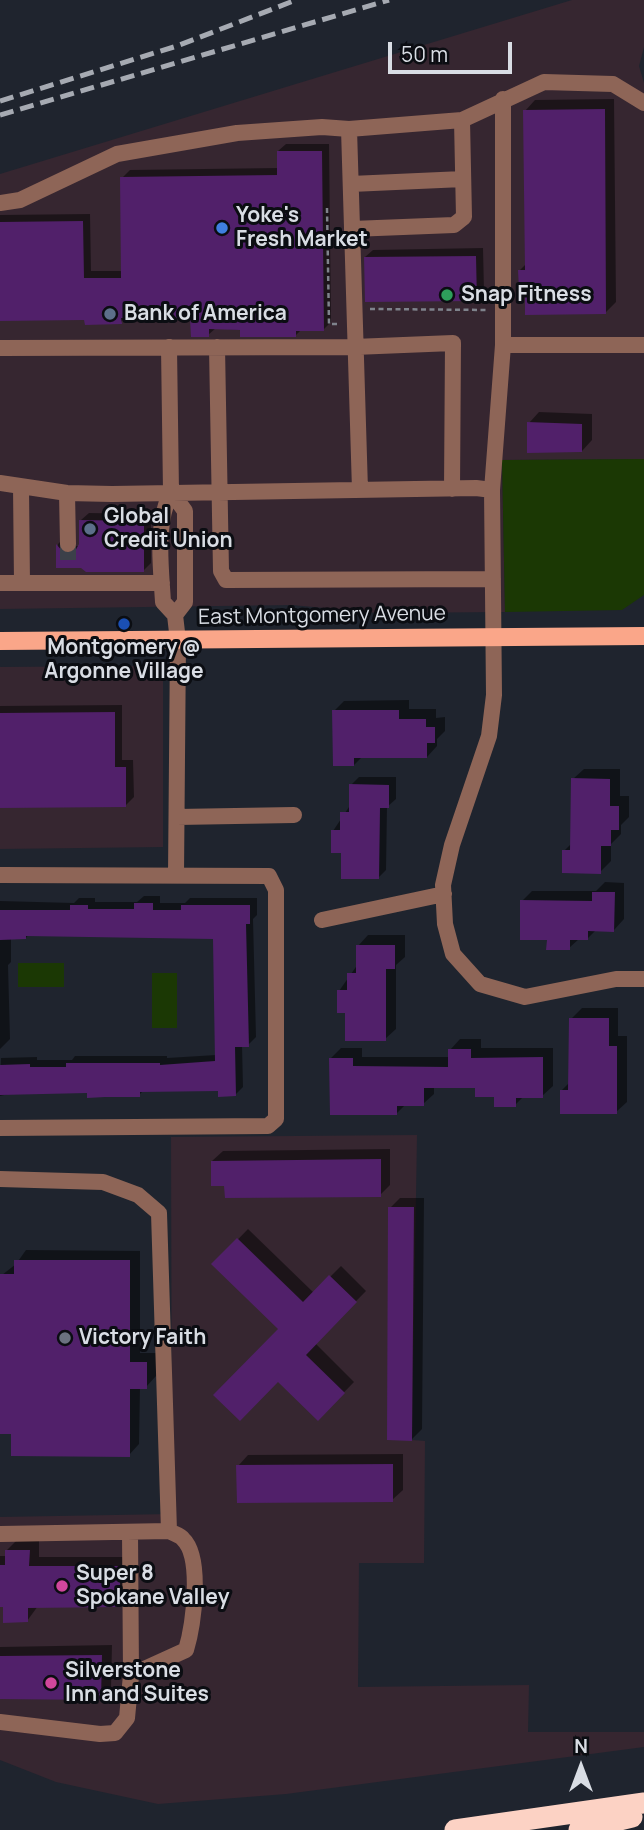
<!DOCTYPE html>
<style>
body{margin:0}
#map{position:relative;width:644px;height:1830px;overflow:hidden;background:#1f242e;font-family:Manrope,sans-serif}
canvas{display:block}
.north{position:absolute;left:546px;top:1732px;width:70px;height:70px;-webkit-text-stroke:5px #0b0d12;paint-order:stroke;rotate:0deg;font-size:19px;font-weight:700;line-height:28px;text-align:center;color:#d9dde4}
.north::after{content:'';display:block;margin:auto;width:24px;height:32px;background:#d9dde4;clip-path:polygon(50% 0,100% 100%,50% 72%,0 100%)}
.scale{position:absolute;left:388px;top:42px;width:124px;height:32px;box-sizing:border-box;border:4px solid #d9dde4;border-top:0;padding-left:9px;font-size:21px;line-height:24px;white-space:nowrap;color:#d9dde4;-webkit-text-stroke:5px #0b0d12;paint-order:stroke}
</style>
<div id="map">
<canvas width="644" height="1830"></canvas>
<div class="north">N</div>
<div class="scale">50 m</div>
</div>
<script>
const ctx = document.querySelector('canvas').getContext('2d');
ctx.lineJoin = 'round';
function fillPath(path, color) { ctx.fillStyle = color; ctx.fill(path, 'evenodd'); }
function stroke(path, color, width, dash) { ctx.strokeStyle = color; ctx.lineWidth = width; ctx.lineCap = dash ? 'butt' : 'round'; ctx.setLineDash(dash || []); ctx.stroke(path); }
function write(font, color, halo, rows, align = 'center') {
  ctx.font = font + ' Manrope,sans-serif'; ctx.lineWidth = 6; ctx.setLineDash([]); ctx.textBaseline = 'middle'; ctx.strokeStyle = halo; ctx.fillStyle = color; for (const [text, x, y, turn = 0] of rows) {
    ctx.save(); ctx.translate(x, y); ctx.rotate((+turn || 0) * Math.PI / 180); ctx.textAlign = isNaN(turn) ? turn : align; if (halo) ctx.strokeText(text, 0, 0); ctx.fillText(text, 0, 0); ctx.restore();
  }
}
const commercial = new Path2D(`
 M572,0h72v47l-5,19 5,17v376l-142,1 3,152 -128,1 -85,-8 -292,4v-435z
 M149,666l14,11v170l-163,2v-182z
 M417,1135l-5,305 13,1 -1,122h-65l-1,124 171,-2 -1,47h116v15l-358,47 -128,10 -102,-22 -56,-22v-243l172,-3 -1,-377z`);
const green = new Path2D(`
 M644,459v136l-22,15 -117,2 -3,-152z
 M18,963h46v24h-46z
 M152,973h25v55h-25z`);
const shadow = new Path2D(`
 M614,99l2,203 -11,11 -78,-26 -7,-17 6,-6 -1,-153 10,-11z
 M286,144h43l2,178 -8,8h-22l-5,5 -80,-7 -8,7 -16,-18 -65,-1 -6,6 -35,-4 -86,1v-104l90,-1 1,57h32l-1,-93 8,-8 148,-2v-17z
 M483,248l1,43 -8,8 -111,-42 8,-7z
 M539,412l53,2v26l-10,11 -53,-28z
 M89,513l62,1v49l-8,8 -85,-5v-22l7,-7 7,9h8l1,-26z
 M409,700v9h27v9l9,-1v14l-8,8v7l-10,11h-65l-8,8 -20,-54 10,-10z
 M122,705v55h11l1,37 -8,8 -126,1v-100z
 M584,769h36v27h9v21l-8,8v9l-10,10v17l-11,11 -36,-21 8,-8 1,-64z
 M359,777h37v22l-9,8 -1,63 -7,7 -37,-26 -9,-20 18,-27v-19z
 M605,882l19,1v36l-10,11h-18l-9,9h-8l-10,9 -21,-10 -26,-37 10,-10h64z
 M144,896h16v7h25l5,-5h67v17l-4,4 3,118 -8,8h-6l1,42 -8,8 -16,-6 -75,1 -5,5 -50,-4 -77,2 -12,3 1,-38 36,-1v3h35l3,-4h92v2l49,-3 -2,-117 -185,-4 -3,4h-15v24l-3,3 2,74 -10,10v-148l74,2 5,-5h16v4h42z
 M368,935h37v22l-9,8v64l-11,10 -38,-28 -8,-20 19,-27v-18z
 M582,1008h36v28h9v66l-11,10 -54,-22 8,-8 1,-63z
 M460,1039h21v9h72v38l-11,10h-18l-9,9 -38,-19h-43v8l-11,10h-17l-9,9 -66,-55 10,-10h21v9h88v-7z
 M390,1149v36l-10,10 -154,-11 -14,-23 11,-10z
 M400,1198h24l-2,231 -10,10 -22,-231z
 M248,1229l66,64 27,-27 25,25 -51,52 39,39 -36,37 -38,-90 -66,-65z
 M26,1250l114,1v102h16v23l-10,11h-6l-1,57 -10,11 -129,-23 2,-157 14,-11z
 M403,1454v36l-11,10 -154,-34 10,-11z
 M17,1540h22v17h90l1,37 -11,11 -81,1 -11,15 -27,-16v-49h6v-5z
 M112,1645l-1,43 -11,10 -100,1v-52z`);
const building = new Path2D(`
 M605,109l1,205 -81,1v-26h-6l-1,-19h7l-2,-160z
 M277,151h45l2,180h-28v6h-56v-7l-31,-1v8h-18l-1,-19h-69l1,6 -37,1 -1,-5 -84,1v-99l83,-1 1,57h37l-1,-101 157,-2z
 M476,256l1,45 -112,1 -1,-45z
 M527,422l55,2v28l-55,1z
 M79,520l65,1v51h-58l-5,-4h-25v-24l8,9h10l5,-9z
 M332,710h67v9h27v8h9v16h-8v15h-73v8h-21z
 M115,712v55h11v40l-126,1v-95z
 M571,778l39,1v27h9v24h-8v16h-10v28l-39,-1v-23h8z
 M349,784l40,1v23h-9l-1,71h-38v-26h-10v-23h9v-18h9z
 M592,892h23l-1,40 -26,-1v9h-18v10h-24l1,-10h-27v-40l72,1z
 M134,903h19v7h28v-5h69v19h-4l3,123h-14l1,49 -18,1v-6l-78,1v5h-35l-18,1v-5l-87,2v-30l30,-1v3h36v-4h94v2l55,-4 -2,-122 -187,-3v3l-26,1v-30h70v-5h18v4h46z
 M356,945h39v24h-9v72h-41v-28h-8v-23h10v-17h9z
 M569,1018h40v28h8v68h-57v-24h8z
 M448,1049h23v9l72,-1v41h-27v9h-22v-10h-19v-9h-51v18h-27v9h-67l-1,-57h24v8l95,1z
 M381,1159v38l-156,1 -1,-12h-13v-25z
 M388,1207h26l-2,234 -25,-1z
 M237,1238l66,64 26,-27 28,27 -51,53 39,38 -27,28 -40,-39 -38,39 -27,-26 65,-66 -67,-65z
 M14,1260h116v102h17v27h-17v68l-119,-1v-22h-11v-160h14z
 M393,1464v38l-156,1 -1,-38z
 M5,1550h25l-1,16h91v41l-92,1v14l-25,1v-16h-3v-42h5z
 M102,1655l-1,45 -101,-1v-43z`);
const minorTunnel = new Path2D(`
 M68,544v24`);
const path = new Path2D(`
 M327,208l2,116h9
 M370,309l118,1`);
const minor = new Path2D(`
 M349,129l113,-9 82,-38 69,2 31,19
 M351,184l112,-5
 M0,203l20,-3 97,-46 120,-21 85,-6 27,2 11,361
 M352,229l102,-4 10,-8 -2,-97
 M503,345h141
 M169,347l2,145c-16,32 -10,75 -8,110l12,13 3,26 -2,234
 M217,347l4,224 5,9 267,-1
 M0,348l354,-1 99,-4 -1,146
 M0,483l67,10 45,1 364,-6 16,2 2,205 -5,41 -37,109 -9,40 2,39 8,30 27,30 45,13 91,-18h28
 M492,490l11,-145v-246
 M171,492l14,19v91l-10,13
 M67,493l1,51
 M0,583h22l-1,-96
 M22,583h140
 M177,817l117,-2
 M0,875l269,1 7,14v229l-8,7 -268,2
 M322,920l122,-26
 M0,1179l103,3 35,13 21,18 10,318
 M0,1534l169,-3c5,3 11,4 14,8 20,19 10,88 3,111l-55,25
 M0,1722l100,12 15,-1 12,-15 4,-43 -1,-143`);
const major = new Path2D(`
 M0,641l644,-5`);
const highway = new Path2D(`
 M455,1830l189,-27
 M579,1830l53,-13`);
const rail = new Path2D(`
 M0,101l177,-55 119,-46
 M0,115l389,-115`);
const markers = [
 [222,228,7,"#3f7fe0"],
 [447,295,7,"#2e9e5b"],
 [110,314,7,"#5c6f8a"],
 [90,529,7,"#5c6f8a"],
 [124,624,7,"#1a4fb4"],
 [65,1338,7,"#6b7280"],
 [62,1586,7,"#d1479c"],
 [51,1683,7,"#d1479c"]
];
const poiNames = [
 ["Yoke's",236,216],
 ["Fresh Market",236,240],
 ["Snap Fitness",461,295],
 ["Bank of America",124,314],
 ["Global",104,517],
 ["Credit Union",104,541],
 ["Montgomery @",124,648,"center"],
 ["Argonne Village",124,672,"center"],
 ["Victory Faith",79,1338],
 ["Super 8",76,1574],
 ["Spokane Valley",76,1598],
 ["Silverstone",65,1671],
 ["Inn and Suites",65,1695]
];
const streetNames = [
 ["East Montgomery Avenue",322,616,-1]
];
fillPath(commercial, '#362630');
fillPath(green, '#1b3804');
fillPath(shadow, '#0007');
fillPath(building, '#51206a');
stroke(minorTunnel, '#3b4049', 16, [16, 8]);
stroke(path, '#7f838c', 2.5, [5, 3.5]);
stroke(minor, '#8e6557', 16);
stroke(major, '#faa689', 18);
stroke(highway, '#fcd2c4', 21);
stroke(rail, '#a6aab2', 5, [14, 7]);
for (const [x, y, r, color] of markers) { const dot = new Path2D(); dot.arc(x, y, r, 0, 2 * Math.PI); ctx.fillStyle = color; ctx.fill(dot); stroke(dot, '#0b0d12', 2.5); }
write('bold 21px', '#d9dde4', '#0b0d12', poiNames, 'left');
write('21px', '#d9dde4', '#0b0d12', streetNames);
</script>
